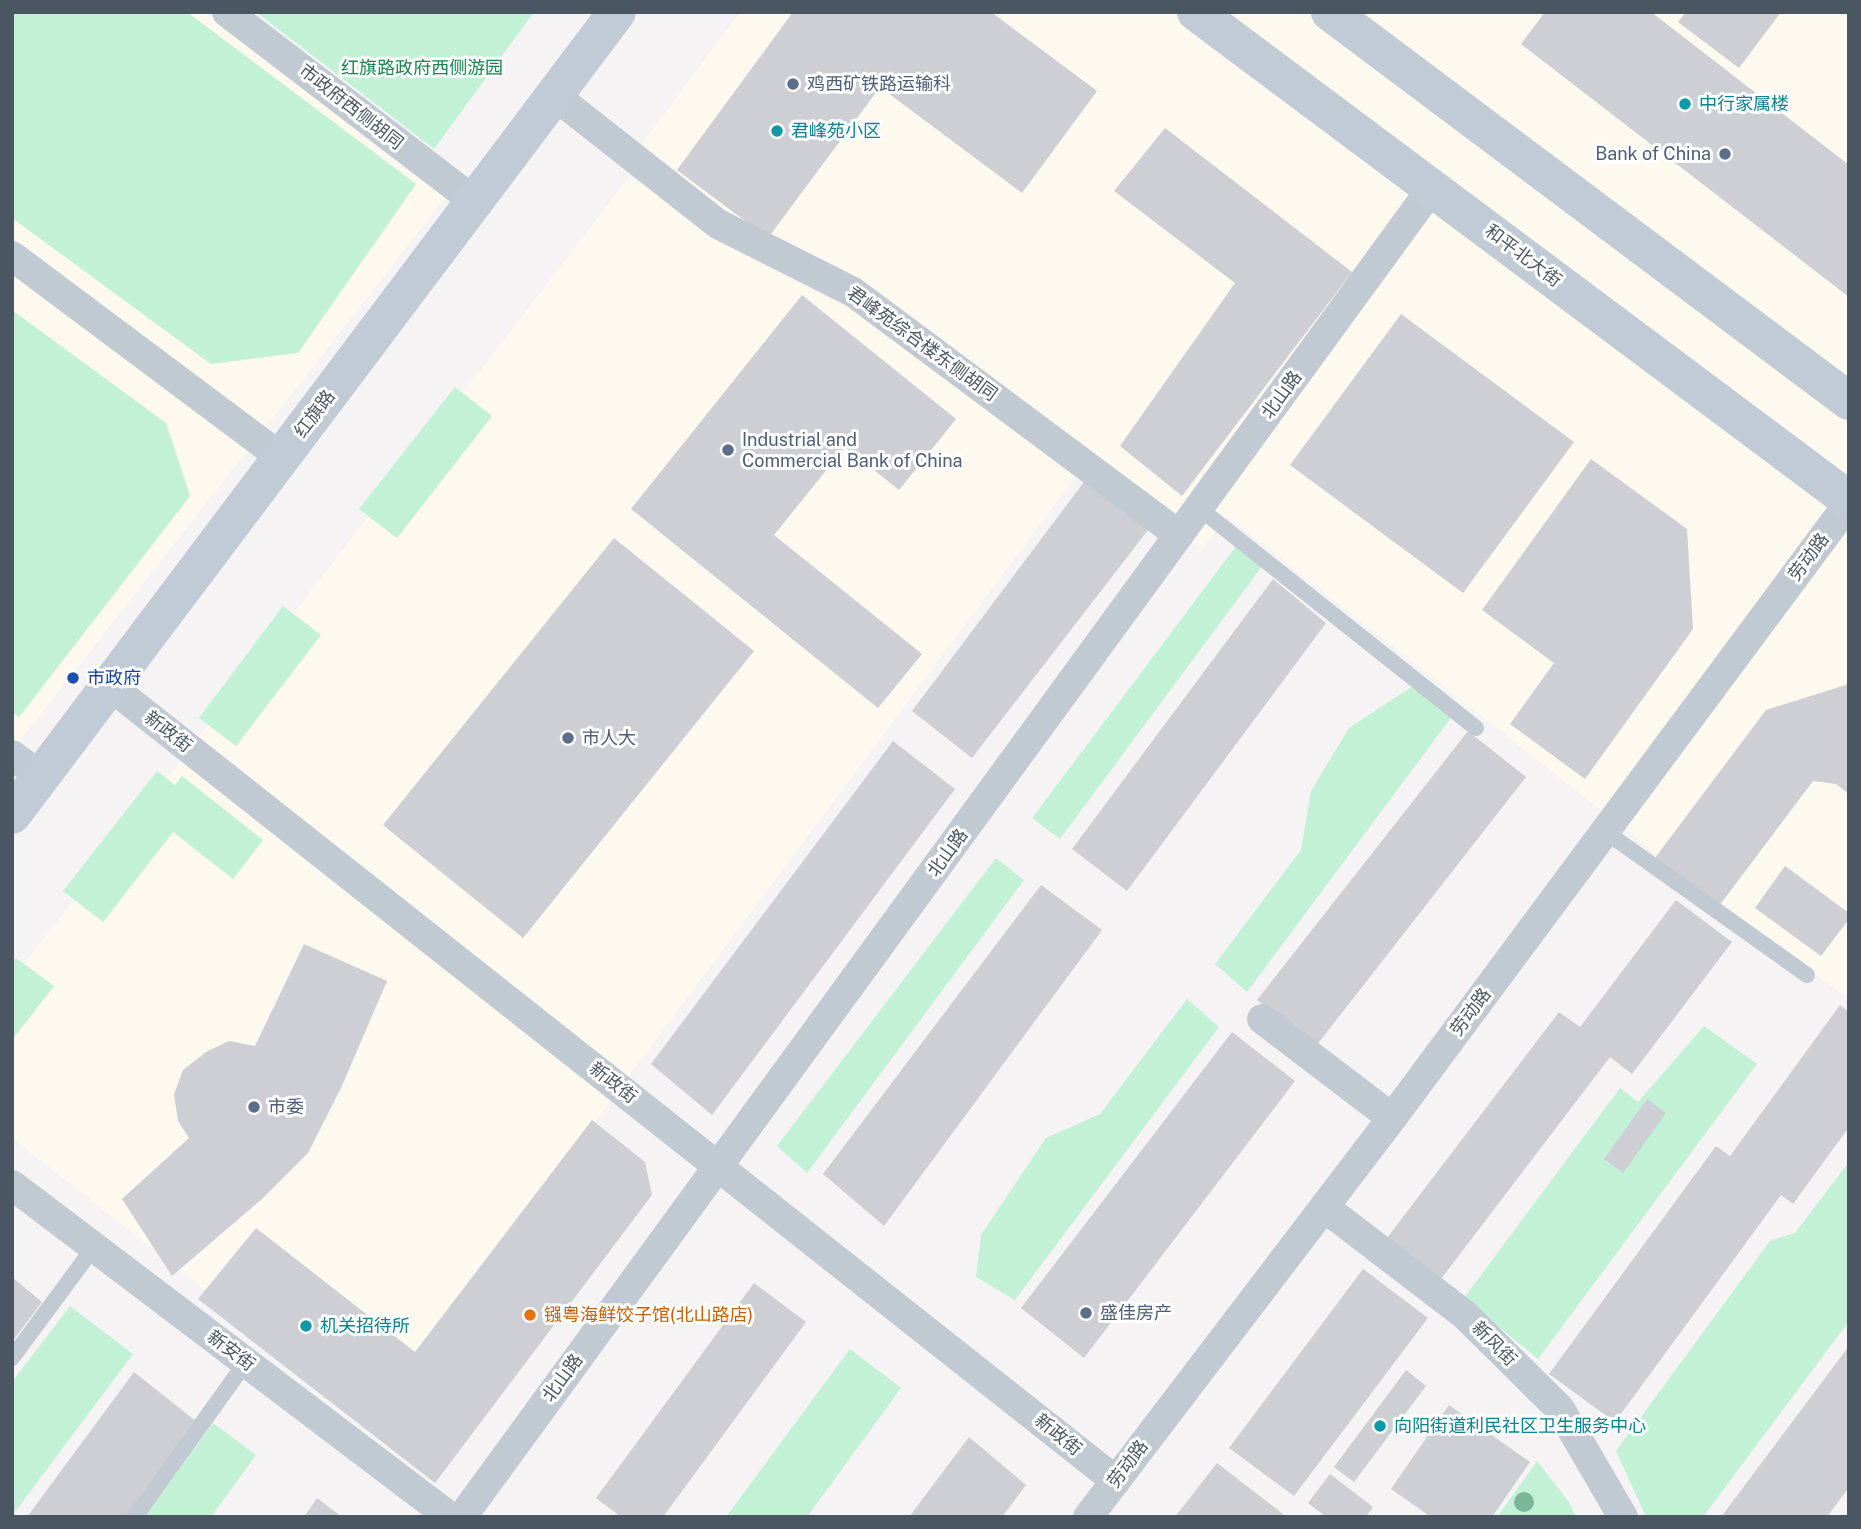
<!DOCTYPE html>
<meta charset="utf-8">
<style>
body{margin:0}
#map{position:relative;width:1861px;height:1529px;overflow:hidden;background:#f5f3f3;font-family:"Public Sans",sans-serif}
canvas{display:block}
.frame{position:absolute;inset:0;border:14px solid #4a5661;pointer-events:none}
</style>
<div id="map">
<canvas width="1861" height="1529"></canvas>
<div class="frame"></div>
</div>
<script>
const ctx = document.querySelector('canvas').getContext('2d');
ctx.lineJoin = 'round';
function fillPath(path, color) { ctx.fillStyle = color; ctx.fill(path, 'evenodd'); }
function stroke(path, color, width, dash) { ctx.strokeStyle = color; ctx.lineWidth = width; ctx.lineCap = dash ? 'butt' : 'round'; ctx.setLineDash(dash || []); ctx.stroke(path); }
function write(font, color, halo, rows, align = 'center') {
  ctx.font = font + ' "Public Sans","Noto Sans SC",sans-serif'; ctx.lineWidth = 6; ctx.setLineDash([]); ctx.textBaseline = 'middle'; ctx.strokeStyle = halo; ctx.fillStyle = color; for (const [text, x, y, turn = 0] of rows) {
    ctx.save(); ctx.translate(x, y); ctx.rotate((+turn || 0) * Math.PI / 180); ctx.textAlign = isNaN(turn) ? turn : align; if (halo) ctx.strokeText(text, 0, 0); ctx.fillText(text, 0, 0); ctx.restore();
  }
}
const commercial = new Path2D(`
 M12,12h193l241,185 -434,554z
 M740,12h1109v979l-4,5 -107,-78 -511,-402 -25,34 -342,-264 -130,-65 -91,-73z
 M629,177l199,114 251,181 -707,949 -360,-283v-158z`);
const green = new Path2D(`
 M12,12h175l229,172 -118,169 -87,11 -199,-146z
 M256,12h278l-100,137z
 M12,310l154,113 24,73 -171,221 -7,-5z
 M455,387l37,29 -95,122 -38,-29z
 M1237,545l29,16 -206,278 -28,-21z
 M283,606l38,29 -85,111 -37,-28z
 M1413,686l40,29 -206,277 -32,-28 86,-114 10,-59 38,-63z
 M157,771l18,14 7,-9 81,64 -30,39 -60,-47 -70,90 -40,-31z
 M996,858l28,22 -217,293 -30,-27z
 M16,958l38,28 -42,54v-77z
 M1187,999l32,28 -204,273 -39,-23 5,-42 65,-97 54,-24z
 M1704,1026l53,38 -219,295 -74,-61 156,-210 18,14z
 M1849,1162v159l-146,196h-57l-30,-66 154,-210 25,-8z
 M70,1306l63,48 -121,162v-134z
 M850,1349l51,39 -94,129h-81z
 M213,1423l43,32 -45,62h-66z
 M1537,1461l32,41 7,15h-79z`);
const building = new Path2D(`
 M793,12h198l106,79 -75,102 -142,-106 -112,151 -91,-68z
 M1545,12h106l198,153v132l-328,-253z
 M1686,12h95l-42,56 -61,-46z
 M1165,128l187,144 -170,224 -62,-50 115,-163 -121,-92z
 M802,295l154,124 -57,71 -54,-43 -71,88 148,119 -44,54 -247,-199z
 M1401,314l173,128 -111,151 -173,-128z
 M1591,459l96,70 6,100 -108,150 -75,-55 44,-61 -72,-53z
 M1087,478l61,52 -176,228 -60,-47z
 M614,538l140,113 -231,287 -140,-113z
 M1273,579l53,44 -199,268 -55,-42z
 M1849,684v110l-13,-10 -23,-3 -97,129 -64,-48 114,-152z
 M1468,731l58,46 -210,269 -59,-46z
 M893,741l62,48 -243,326 -61,-51z
 M1785,866l64,47v6l-28,37 -66,-48z
 M1041,885l61,45 -218,296 -61,-52z
 M1676,900l56,42 -100,132 -22,-17 -169,222 -54,-41 172,-226 21,15z
 M304,944l83,37 -46,107 -33,65 -46,46 -90,77 -50,-77 67,-61 -11,-17 -4,-27 9,-24 23,-18 23,-11 26,5z
 M1840,1005l9,7v115l-56,77 -12,-9 -166,227 -66,-48 167,-228 14,10z
 M1232,1032l63,49 -211,277 -63,-50z
 M1647,1099l19,14 -43,60 -19,-14z
 M592,1120l53,42 7,33 -217,288 -237,-184 58,-71 159,124z
 M1363,1269l65,49 -134,178 -65,-48z
 M12,1277l30,25 -30,40z
 M754,1283l52,39 -143,195h-42l-25,-19z
 M1849,1346v141l-22,30h-106z
 M1406,1370l20,16 -72,96 -20,-15z
 M134,1372l63,50 -69,95h-101z
 M1449,1405l81,57 -38,55h-61l-40,-28z
 M969,1437l57,48 -24,32h-93z
 M1217,1463l66,51 -2,3h-106z
 M1330,1474l43,33 -7,10h-40l-18,-14z
 M317,1498l25,19h-38z`);
const lane = new Path2D(`
 M1199,508l277,220
 M1606,832l201,143
 M12,1358l82,-111
 M135,1517l111,-155`);
const street = new Path2D(`
 M227,12l247,189
 M554,95l164,129 135,68 326,243
 M12,256l270,202
 M110,686l1006,795
 M12,755l29,22
 M1262,1019l130,99
 M12,1185l438,332
 M1324,1207l141,108 95,94 63,108
 M462,1517l970,-1329
 M1088,1517l304,-399 457,-615`);
const secondary = new Path2D(`
 M1196,12l653,488
 M1330,12l519,389
 M12,815l605,-803`);
const trees = [
 [1524,1502]
];
const markers = [
 [793,84,7,"#5c6f8a"],
 [1685,104,7,"#0f9aa8"],
 [777,131,7,"#0f9aa8"],
 [1725,154,7,"#5c6f8a"],
 [728,450,7,"#5c6f8a"],
 [73,678,7,"#1a4fb4"],
 [568,738,7,"#5c6f8a"],
 [254,1107,7,"#5c6f8a"],
 [1086,1313,7,"#5c6f8a"],
 [530,1315,7,"#e8710a"],
 [306,1326,7,"#0f9aa8"],
 [1380,1426,7,"#0f9aa8"]
];
const parkNames = [
 ["红旗路政府西侧游园",422,68]
];
const serviceNames = [
 ["鸡西矿铁路运输科",807,84],
 ["Bank of China",1711,154,"right"],
 ["Industrial and",742,440],
 ["Commercial Bank of China",742,461],
 ["市人大",582,738],
 ["市委",268,1107],
 ["盛佳房产",1100,1313]
];
const cultureNames = [
 ["中行家属楼",1699,104],
 ["君峰苑小区",791,131],
 ["机关招待所",320,1326],
 ["向阳街道利民社区卫生服务中心",1394,1426]
];
const streetNames = [
 ["市政府西侧胡同",351,107,38],
 ["和平北大街",1523,256,37],
 ["君峰苑综合楼东侧胡同",922,344,36],
 ["北山路",1282,395,-54],
 ["红旗路",315,414,-53],
 ["劳动路",1809,557,-53],
 ["新政街",168,732,38],
 ["北山路",948,853,-54],
 ["劳动路",1471,1012,-53],
 ["新政街",613,1083,38],
 ["新风街",1494,1344,45],
 ["新安街",231,1351,37],
 ["北山路",563,1378,-54],
 ["新政街",1058,1435,39],
 ["劳动路",1128,1464,-53]
];
const transitNames = [
 ["市政府",87,678]
];
const foodNames = [
 ["镪粤海鲜饺子馆(北山路店)",544,1315]
];
fillPath(commercial, '#fdf9ef');
fillPath(green, '#c3f1d5');
fillPath(building, '#cdcfd5');
stroke(lane, '#c1cad2', 16);
stroke(street, '#c1cad2', 30);
stroke(secondary, '#c1cbd6', 38);
ctx.fillStyle = '#7bb799';
for (const [x, y] of trees) { ctx.beginPath(); ctx.arc(x, y, 10, 0, 2 * Math.PI); ctx.fill(); }
for (const [x, y, r, color] of markers) { const dot = new Path2D(); dot.arc(x, y, r, 0, 2 * Math.PI); ctx.fillStyle = color; ctx.fill(dot); stroke(dot, '#fff', 2.5); }
write('18px', '#17864f', '#fff', parkNames);
write('18px', '#4e5e75', '#fff', serviceNames, 'left');
write('18px', '#0d838f', '#fff', cultureNames, 'left');
write('18px', '#4a5661', '#fff', streetNames);
write('18px', '#164399', '#fff', transitNames, 'left');
write('18px', '#c56008', '#fff', foodNames, 'left');
</script>
